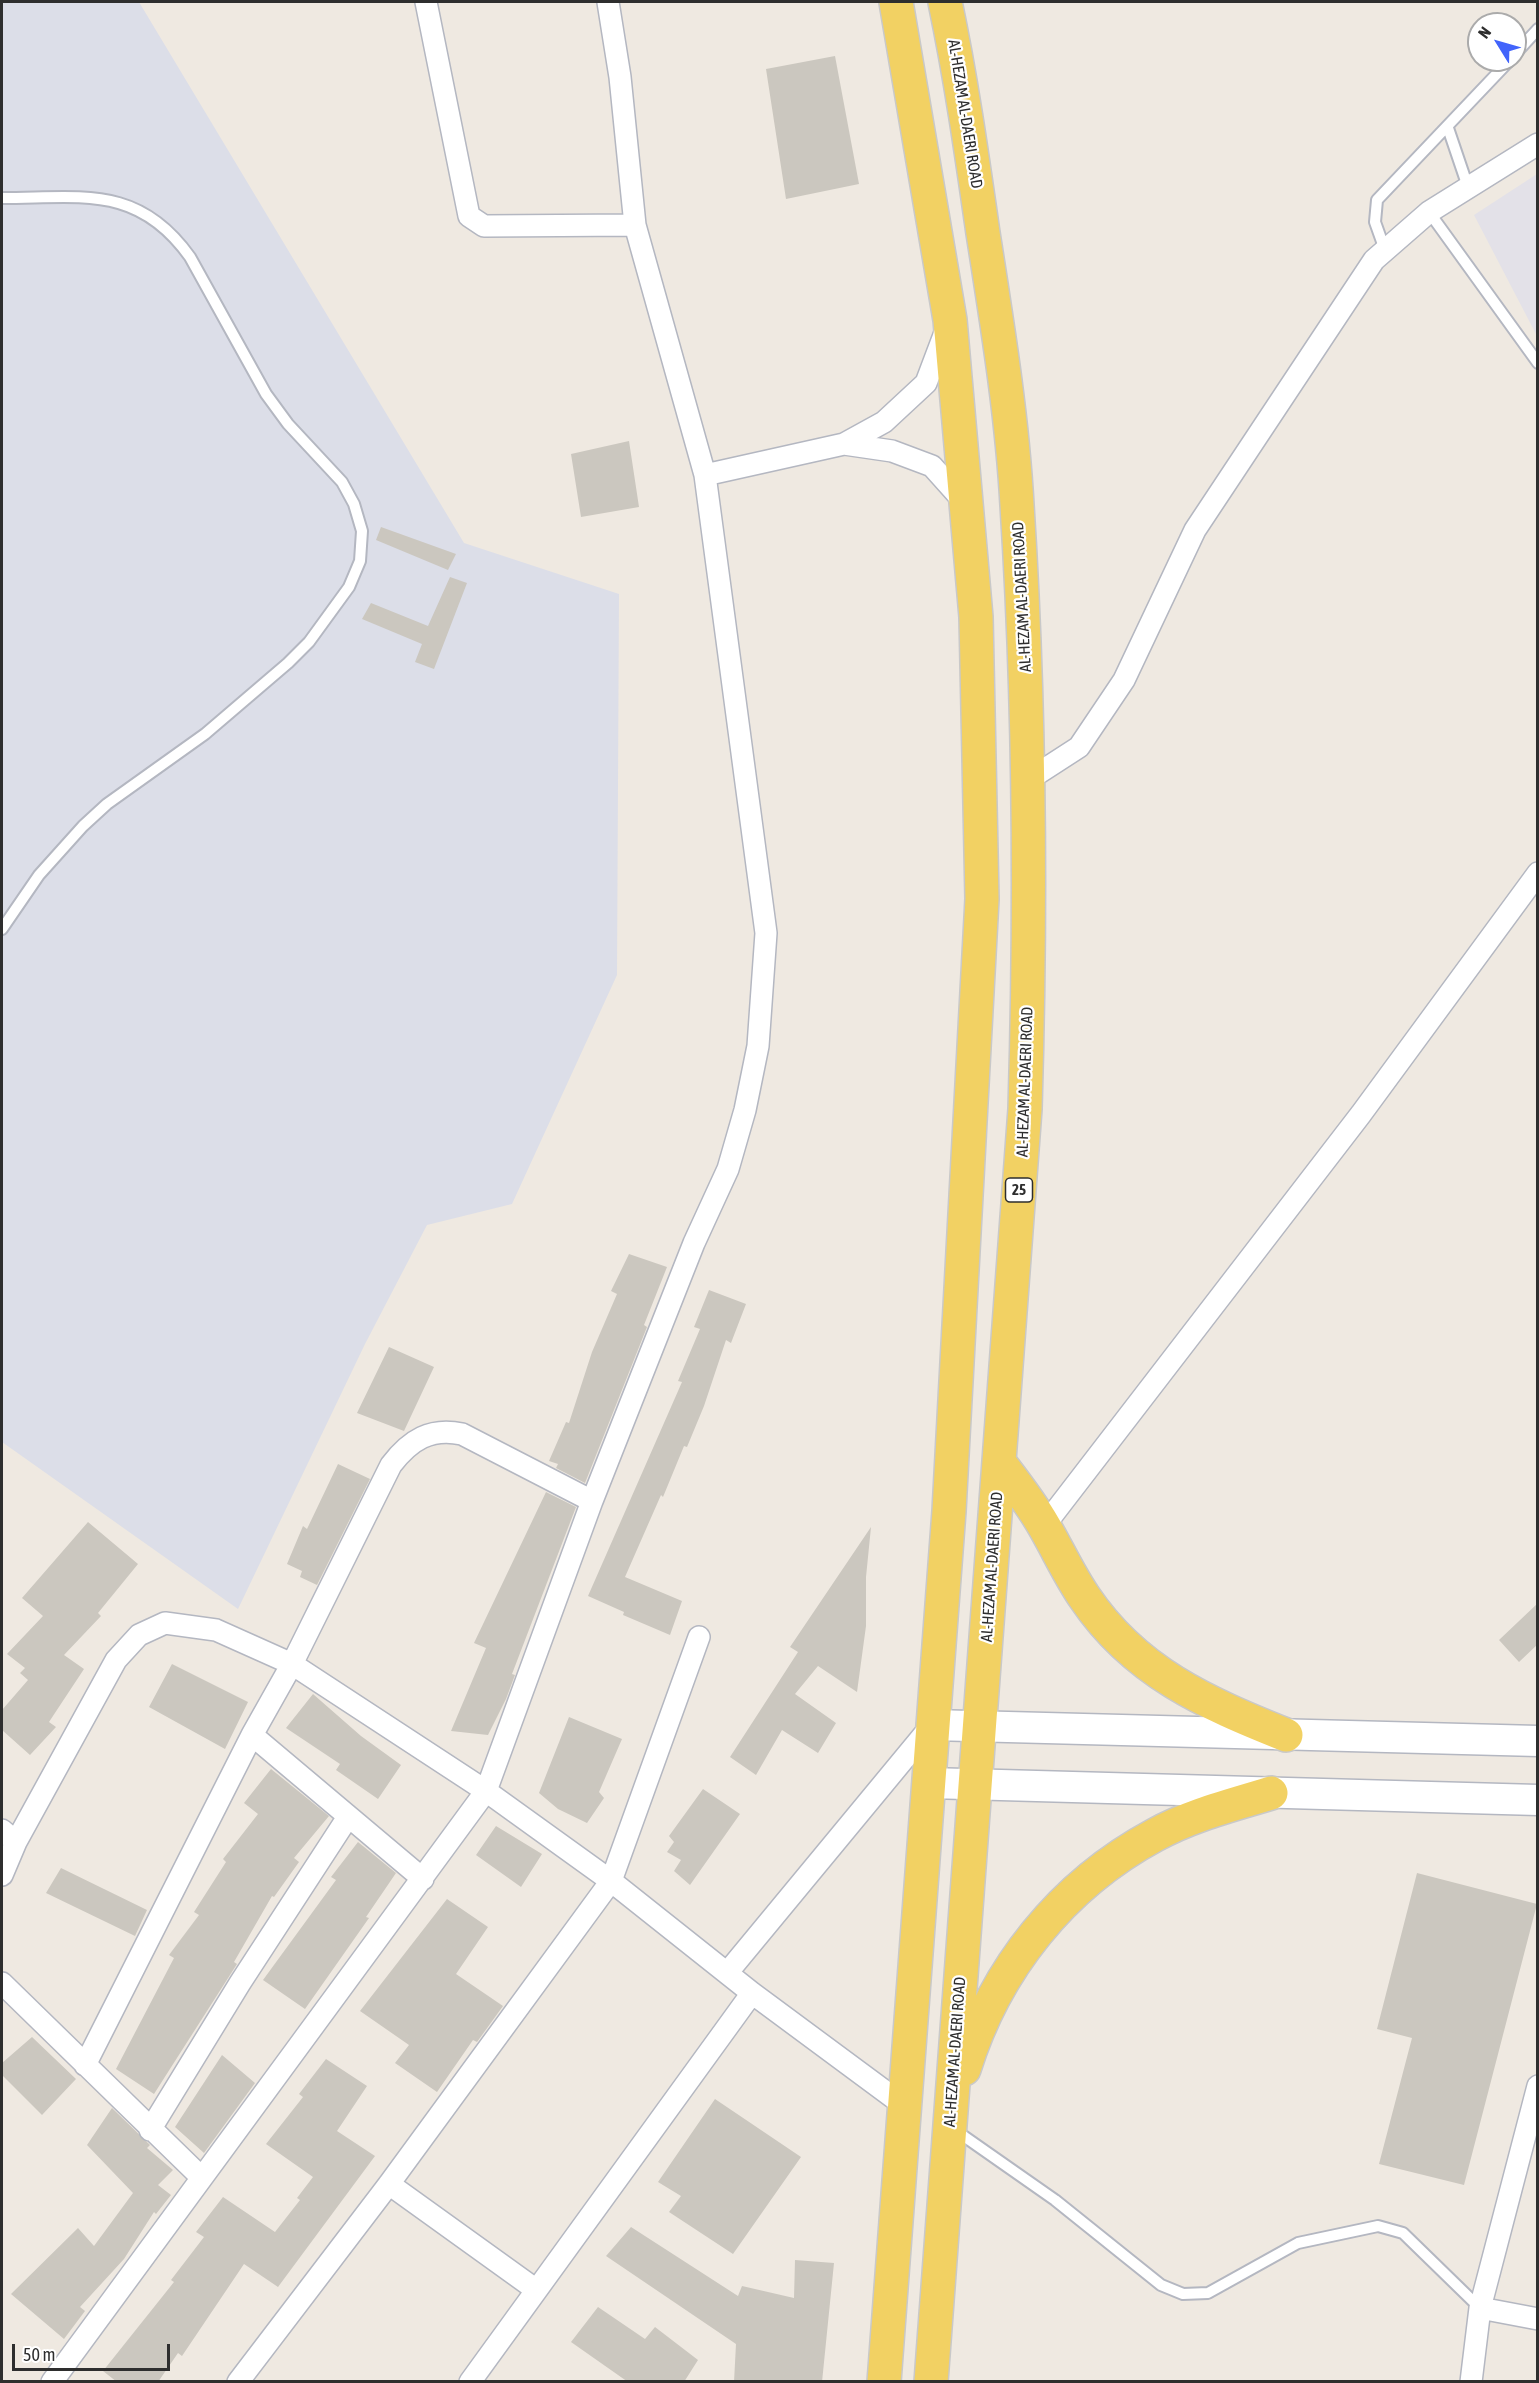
<!DOCTYPE html>
<style>
body{margin:0}
#map{position:relative;width:1539px;height:2383px;overflow:hidden;background:#efe9e1;font-family:"Asap Condensed",sans-serif}
canvas{display:block}
.frame{position:absolute;inset:0;border:3px solid #2e2e2e;pointer-events:none}
.north{position:absolute;left:1467px;top:12px;width:60px;height:60px;box-sizing:border-box;background:#fff;border:2px solid #ababab;border-radius:50%;rotate:307deg;font-size:16px;font-weight:700;line-height:24px;text-align:center;color:#2e2e2e}
.north::after{content:'';display:block;margin:auto;width:21px;height:27px;background:#4264fb;clip-path:polygon(50% 0,100% 100%,50% 72%,0 100%)}
.scale{position:absolute;left:12px;top:2344px;width:158px;height:27px;box-sizing:border-box;border:3px solid #2e2e2e;border-top:0;padding-left:8px;font-size:18px;line-height:21px;white-space:nowrap;color:#2e2e2e;-webkit-text-stroke:4px #fff;paint-order:stroke}
</style>
<div id="map">
<canvas width="1539" height="2383"></canvas>
<div class="frame"></div>
<div class="north">N</div>
<div class="scale">50 m</div>
</div>
<script>
const ctx = document.querySelector('canvas').getContext('2d');
ctx.lineJoin = 'round';
function fillPath(path, color) { ctx.fillStyle = color; ctx.fill(path, 'evenodd'); }
function stroke(path, color, width, dash) { ctx.strokeStyle = color; ctx.lineWidth = width; ctx.lineCap = dash ? 'butt' : 'round'; ctx.setLineDash(dash || []); ctx.stroke(path); }
function write(font, color, halo, rows, align = 'center') {
  ctx.font = font + ' "Asap Condensed",sans-serif'; ctx.lineWidth = 4.5; ctx.setLineDash([]); ctx.textBaseline = 'middle'; ctx.strokeStyle = halo; ctx.fillStyle = color; for (const [text, x, y, turn = 0] of rows) {
    ctx.save(); ctx.translate(x, y); ctx.rotate((+turn || 0) * Math.PI / 180); ctx.textAlign = isNaN(turn) ? turn : align; if (halo) ctx.strokeText(text, 0, 0); ctx.fillText(text, 0, 0); ctx.restore();
  }
}
const industrial = new Path2D(`
 M1537,174v162l-63,-121z`);
const airport = new Path2D(`
 M2,2h137l325,541 155,51 -2,381 -105,229 -85,21 -62,119 -127,265 -236,-167z`);
const building = new Path2D(`
 M835,56l24,128 -73,15 -20,-130z
 M629,441l10,66 -58,10 -10,-63z
 M381,527l75,27 -8,16 -72,-30z
 M450,577l17,6 -33,86 -19,-7 7,-18 -60,-25 9,-16 57,23z
 M629,1254l38,13 -23,58 3,2 -62,156 -29,-15 2,-4 -9,-3 17,-39 3,1 23,-71 25,-58 -6,-3z
 M709,1290l37,14 -15,39 -5,-3 -22,66 -17,41 -3,-1 -21,51 -2,-2 -36,82 57,24 -12,34 -47,-20 1,-3 -36,-16 94,-214 -4,-1 22,-52 -6,-2z
 M389,1347l45,20 -30,64 -47,-18z
 M338,1464l32,15 -53,106 -17,-8 2,-6 -15,-7 16,-38 4,3z
 M546,1492l30,15 -64,167 3,1 -9,24 -18,36 -37,-4 35,-83 -12,-5z
 M88,1522l50,42 -40,49 3,3 -37,39 20,14 -35,53 7,5 -26,28 -28,-25v-20l26,-30 -8,-7 5,-5 -18,-14 36,-38 -21,-18z
 M871,1527l-5,50v49l-9,66 -39,-26 -23,28 41,29 -18,30 -36,-23 -26,45 -26,-18 68,-105 -8,-5z
 M1538,1603v41l-19,18 -20,-22z
 M172,1664l76,38 -23,47 -76,-42z
 M313,1694l48,42 40,29 -23,34 -42,-29 4,-6 -54,-36z
 M569,1717l53,22 -23,53 5,6 -17,25 -29,-14 -19,-16z
 M271,1769l58,47 -35,42 5,4 -25,35 -2,-1 -38,66 3,2 -83,130 -38,-25 58,-111 -5,-3 30,-40 -5,-3 32,-50 -3,-3 35,-45 -14,-11z
 M703,1789l37,25 -50,71 -16,-14 7,-11 -14,-8 7,-10 -5,-6z
 M496,1826l46,28 -21,33 -45,-32z
 M358,1842l38,31 -30,44 3,1 -64,91 -42,-29 73,-100 -5,-3z
 M61,1868l86,42 -12,26 -89,-43z
 M1417,1873l120,31 -73,281 -85,-21 33,-126 -35,-9z
 M447,1899l41,28 -32,47 47,32 -26,36 -4,-2 -36,52 -42,-29 14,-18 -49,-34z
 M32,2037l44,42 -34,36 -40,-40v-12z
 M222,2055l33,28 -51,70 -29,-26z
 M326,2059l41,27 -30,45 38,25 -97,131 -34,-23 -62,92 -4,-3 -20,29h-41l-14,-11 71,-89 -3,-2 33,-43 -8,-5 27,-35 52,35 25,-32 -3,-2 16,-21 -47,-33 37,-47 -4,-3z
 M715,2099l86,58 -68,97 -64,-42 12,-16 -23,-14z
 M112,2108l38,37 -3,3 26,22 -15,15 13,10 -15,19 -2,-2 -30,47 -44,48 5,4 -21,28 -53,-45 67,-66 16,18 39,-53 -46,-48z
 M631,2227l107,69 4,-10 52,12 1,-38 39,3 -12,119h-88l2,-38 -130,-88z
 M598,2307l47,32 10,-12 43,33 -14,22h-56l-57,-40z`);
const lane = new Path2D(`
 M1515,54l23,-25
 M1448,128l20,59
 M2,198c79,0 136,-14 188,59l76,137 22,30 54,58 12,22 8,27 -2,30 -11,26 -40,55 -21,21 -83,71 -98,70 -24,22 -44,49 -37,54
 M1429,212l109,151
 M1385,250l-10,-28 2,-22 133,-140
 M955,2130l100,70 106,85 22,9 25,-1 90,-50 80,-17 25,7 77,75`);
const street = new Path2D(`
 M426,2l43,214 15,10 151,-1
 M844,444l48,7 40,15 34,38
 M705,475l139,-31 40,-22 42,-39 20,-53
 M1028,780l51,-33 45,-67 71,-150 179,-270 55,-48 109,-68
 M1044,1526l317,-412 177,-241
 M252,1735l171,144
 M2,1830l14,12
 M2,1875l14,-33 100,-182 23,-25 26,-12 51,7 76,34 194,127 125,90 141,112 154,114
 M727,1973l205,-248
 M2,1983l199,194
 M85,2065l167,-330 40,-71 99,-199c19,-25 40,-38 71,-31l130,67
 M150,2130l90,-147 108,-166
 M389,2184l146,105
 M1480,2308l58,11
 M52,2382l434,-591 106,-290 102,-258 34,-74 17,-59 13,-64 8,-113 -61,-458 -70,-250 -15,-148 -12,-75
 M238,2382l151,-198 222,-303 88,-244
 M470,2382l282,-389
 M1471,2382l9,-74 58,-222`);
const secondary = new Path2D(`
 M932,1725l606,16
 M929,1783l609,17`);
const primary = new Path2D(`
 M999,1462c16,21 32,41 45,64 14,24 25,49 41,72 50,74 121,105 201,137
 M964,2069c31,-100 98,-184 191,-234 36,-20 77,-30 116,-42
 M884,2382l65,-871 33,-612 -6,-282 -26,-297 -54,-318
 M931,2382l94,-1273c6,-201 5,-402 -8,-604 -5,-91 -20,-182 -34,-272 -11,-77 -22,-155 -38,-231`);
const shields = [
 [1019,1190,27]
];
const shieldNames = [
 ["25",1019,1190]
];
const streetNames = [
 ["AL-HEZAM AL-DAERI ROAD",965,114,81],
 ["AL-HEZAM AL-DAERI ROAD",1022,597,-93],
 ["AL-HEZAM AL-DAERI ROAD",1025,1082,-88],
 ["AL-HEZAM AL-DAERI ROAD",992,1567,-86],
 ["AL-HEZAM AL-DAERI ROAD",955,2052,-86]
];
fillPath(industrial, '#e3e1e8');
fillPath(airport, '#dcdee8');
fillPath(building, '#cbc7bf');
stroke(lane, '#b4b7c1', 14);
stroke(street, '#b4b7c1', 24);
stroke(secondary, '#b4b7c1', 33);
stroke(primary, '#c9c9c9', 36);
stroke(lane, '#fff', 10);
stroke(street, '#fff', 21);
stroke(secondary, '#fff', 30);
stroke(primary, '#f2d163', 33);
for (const [x, y, w] of shields) { const box = new Path2D(); box.roundRect(x - w / 2, y - 12, w, 24, 4.5); ctx.fillStyle = '#fff'; ctx.fill(box); stroke(box, '#2e2e2e', 1.5); }
write('bold 15px', '#2e2e2e', null, shieldNames);
write('16px', '#2e2e2e', '#fff', streetNames);
</script>
